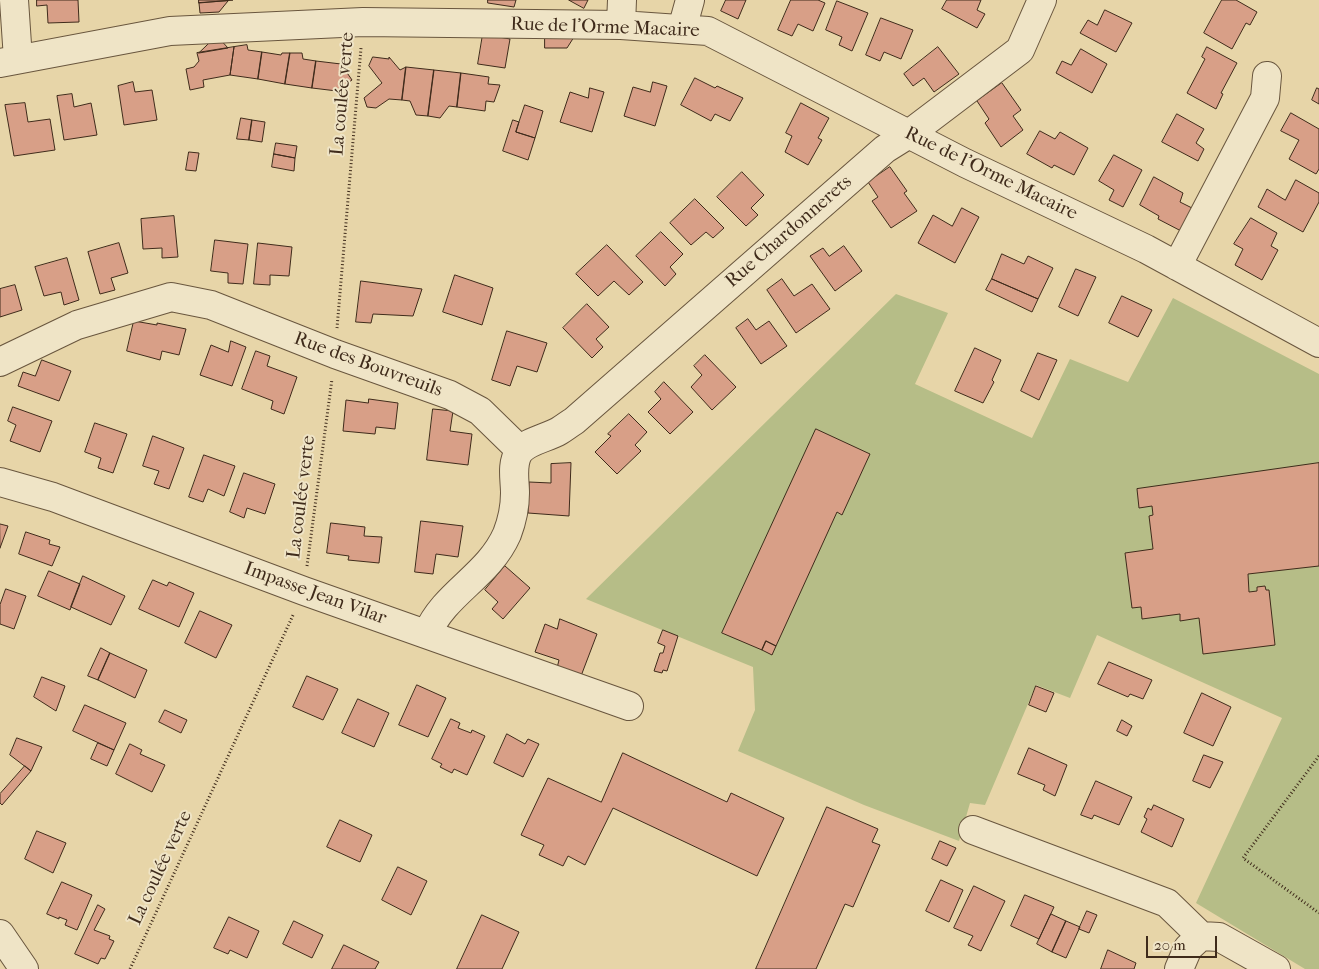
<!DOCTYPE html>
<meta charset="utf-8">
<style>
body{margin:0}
#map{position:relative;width:1319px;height:969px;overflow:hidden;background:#e7d5a8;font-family:"IM FELL French Canon",serif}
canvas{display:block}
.scale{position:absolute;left:1146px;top:936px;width:71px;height:22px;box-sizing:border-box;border:2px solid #3f2b1b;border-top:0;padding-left:6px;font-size:15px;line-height:18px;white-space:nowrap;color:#3f2b1b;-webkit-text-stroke:4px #efe4c6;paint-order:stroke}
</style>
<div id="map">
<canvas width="1319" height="969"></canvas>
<div class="scale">20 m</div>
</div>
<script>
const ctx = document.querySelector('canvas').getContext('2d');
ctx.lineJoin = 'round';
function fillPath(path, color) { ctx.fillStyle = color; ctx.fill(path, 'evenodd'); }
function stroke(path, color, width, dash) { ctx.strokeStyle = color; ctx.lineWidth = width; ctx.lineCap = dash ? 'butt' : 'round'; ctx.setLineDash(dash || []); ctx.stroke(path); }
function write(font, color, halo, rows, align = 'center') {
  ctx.font = font + ' "IM FELL French Canon",serif'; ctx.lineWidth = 4; ctx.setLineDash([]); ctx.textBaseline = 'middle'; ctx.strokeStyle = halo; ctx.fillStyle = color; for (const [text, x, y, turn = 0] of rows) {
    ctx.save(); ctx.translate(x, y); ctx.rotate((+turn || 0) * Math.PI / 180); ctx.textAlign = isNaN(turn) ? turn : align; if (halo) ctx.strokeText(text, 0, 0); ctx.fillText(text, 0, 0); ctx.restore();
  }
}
const green = new Path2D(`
 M896,294l52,19 -33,71 117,54 38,-79 58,23 45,-84 146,76v595h-14l-109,-66 86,-185 -185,-83 -27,63 -34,-13 -51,120 -15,-2 -11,38 -95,-36 -126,-54 17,-41 -2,-43 -167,-68z`);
const building = new Path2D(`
 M37,0h41l1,22 -31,1 -1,-18 -10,1z
 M199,0h34l-34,3z
 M488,0h28l-2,7 -26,-4z
 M569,0h19l-4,8z
 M726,0h20l-8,19 -17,-8z
 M791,0h27l7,3 -12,28 -15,-7 -6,12 -14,-6z
 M947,0h34l-4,10 8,4 -8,14 -35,-19z
 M1222,0h14l21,12 -7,13 -4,-2 -14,26 -28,-16z
 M228,1l-9,11 -19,1 -1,-10z
 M837,1l31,12 -16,38 -13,-6 3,-8 -16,-7z
 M1105,10l27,13 -16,29 -36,-19 8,-13 9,5z
 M881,18l32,12 -12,29 -17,-7 -4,9 -14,-6z
 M483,34l27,5 -5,29 -27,-4z
 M217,36l11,12 -29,5z
 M545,36l29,1 -7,11h-22z
 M247,45l1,5 14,2 -4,27 -28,-4 4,-28z
 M234,47l-4,28 -27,5 1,7 -14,3 -4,-21 8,-2 5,-6 -2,-8z
 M938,47l21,27 -25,18 -10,-14 -11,8 -9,-12z
 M1207,47l30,16 -16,30 2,1 -7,15 -29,-16 18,-34 -3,-2z
 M1081,49l26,15 -15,29 -36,-20 6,-12 9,4z
 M262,52l19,3 1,-2h8l-5,31 -27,-5z
 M290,53h12l1,6 13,2 -4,27 -27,-4z
 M373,57l16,2v-2l11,13 6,-3 -4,33 -13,-1 -13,9 -9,-1 -3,-9 18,-15 -13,-17z
 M316,61l25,3 11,16 -15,11 -25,-3z
 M406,67l28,3 -6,46 -12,-1 -6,-14 -8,-1z
 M434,70l27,3 -4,34 -8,-1 -9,12 -12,-2z
 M461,73l28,4 -1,7 12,1 -6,17 -8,-1 -1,10 -28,-4z
 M695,78l20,10 2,-2 26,12 -13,23 -15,-7 -4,7 -30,-16z
 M133,82l2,10 17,-2 5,30 -33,5 -6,-39z
 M653,82l14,4 -12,40 -31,-10 9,-29 17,5z
 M1002,83l19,27 -8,6 10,14 -22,17 -16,-24 4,-4 -12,-18z
 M590,88l14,4 -12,40 -32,-10 10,-30 18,6z
 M1317,88l2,1v15l-7,-4z
 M72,94l2,13 17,-4 6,32 -33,5 -7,-44z
 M25,103l3,19 22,-3 5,31 -41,6 -9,-51z
 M801,103l28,15 -11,20 4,2 -14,25 -23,-13 7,-16 -6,-3z
 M525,105l18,6 -8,27 -19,-6z
 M1291,113l28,16v40l-3,5 -27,-15 10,-19 -18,-9z
 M1177,114l27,15 -8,14 8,6 -6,12 -36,-19z
 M241,118l11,2 -3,20 -12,-1z
 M252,120l13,2 -3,20 -13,-2z
 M513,120l6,2 -3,10 19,6 -7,22 -25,-9z
 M1040,131l15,8 5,-7 28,16 -14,27 -20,-10 -2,3 -25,-14z
 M276,143l21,3 -2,12 -21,-4z
 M189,152l10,1 -3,18 -10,-1z
 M274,154l21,4 -1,13 -22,-4z
 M1114,155l28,15 -19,37 -14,-7 5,-10 -15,-9z
 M890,167l17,24 -3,2 13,18 -26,17 -19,-27 6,-4 -10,-15z
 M742,172l22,23 -13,13 7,7 -12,11 -29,-29z
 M1154,177l29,16 -3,9 16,8 -13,22 -25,-13 1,-3 -19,-11z
 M1296,180l23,13v9l-16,30 -45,-25 9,-18 18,11z
 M695,199l29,29 -11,10 -7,-6 -15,13 -21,-22z
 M962,208l17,9 -24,46 -37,-20 15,-28 19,11z
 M174,216l4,41 -16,1v-10l-19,1 -2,-30z
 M1251,218l26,15 -6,13 7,4 -16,30 -27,-15 8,-16 -9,-5z
 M661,232l22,22 -13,13 6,7 -11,12 -29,-30z
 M215,240l33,4 -5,40 -15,-1v-10l-17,-2z
 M119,243l9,30 -17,5 4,12 -15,4 -12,-42z
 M258,243l34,4 -3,29 -19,-1v10l-16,-1z
 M607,245l36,37 -14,13 -15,-14 -16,15 -22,-22z
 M844,246l18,25 -27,20 -25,-35 13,-8 6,8z
 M1002,254l22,10 4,-8 25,12 -15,31 -46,-20z
 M67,258l12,42 -15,5 -3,-13 -17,4 -9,-29z
 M1076,269l20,8 -18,39 -19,-9z
 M455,275l38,13 -11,37 -39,-13z
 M782,279l12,17 18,-12 18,25 -34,24 -29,-43z
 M992,279l46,20 -6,13 -46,-22z
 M361,281l61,8 -9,27 -40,-2 -2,9 -15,-1z
 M15,285l7,25 -22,7v-28z
 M1122,296l30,14 -14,27 -29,-14z
 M587,304l22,23 -13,12 7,8 -11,11 -29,-30z
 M748,319l8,11 13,-9 18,25 -26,18 -25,-36z
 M134,321l23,4v-2l29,6 -7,26 -17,-4 -2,9 -33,-9z
 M507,331l40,12 -10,29 -20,-6 -7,20 -18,-6z
 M231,341l15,6 -14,39 -32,-11 11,-30 17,7z
 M975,348l26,12 -9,20 2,2 -11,21 -28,-12z
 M256,351l14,5 -3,10 30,11 -13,37 -13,-5 2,-8 -31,-12z
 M1038,353l19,7 -18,40 -18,-9z
 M705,355l31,32 -24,23 -21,-23 11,-12 -8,-9z
 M42,360l29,11 -12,30 -41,-15 5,-14 12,4z
 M664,382l29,30 -23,22 -22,-22 13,-13 -6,-7z
 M369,399l29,4 -3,26 -19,-2 -1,7 -32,-3 3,-31 22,3z
 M13,407l39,14 -12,31 -30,-11 6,-16 -8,-4z
 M433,409l20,2 -3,20 22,3 -4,31 -41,-5z
 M629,414l18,18 -12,13 6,6 -24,23 -22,-22 16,-16 -3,-2z
 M95,423l32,11 -14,39 -15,-5 3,-10 -16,-6z
 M816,429l54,25 -28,61 -5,-3 -61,134 -10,-5 -4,9 -40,-17z
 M153,436l31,12 -15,41 -15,-5 5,-13 -16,-5z
 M204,455l31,11 -11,30 -16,-7 -5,13 -14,-5z
 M571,463l-2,53 -41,-3 1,-31 22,1v-19z
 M1319,463v103l-71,8 1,18 8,-1v-4l8,-1 1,4h3l6,55 -72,9 -4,-36 -19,3v-7l-38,5 -1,-12 -9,1 -7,-55 28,-4 -4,-33 4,-1 -1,-9 -13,2 -2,-19z
 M244,473l31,11 -10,30 -18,-6 -3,10 -14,-6z
 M421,521l42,5 -5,31 -22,-3 -3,20 -18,-2z
 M331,523l34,4 -1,9 18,1 -3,26 -31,-3 1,-4 -22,-3z
 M0,524l8,2 -8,22z
 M26,532l24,8 -1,4 11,3 -8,19 -33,-12z
 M505,566l25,22 -27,31 -11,-10 6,-7 -13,-12z
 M49,571l31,13 -10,26 -32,-14z
 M83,576l42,20 -14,29 -40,-18z
 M153,580l14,6 2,-4 25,11 -15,34 -40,-18z
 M6,589l20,7 -12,33 -14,-5v-19z
 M200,611l32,14 -16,33 -31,-15z
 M560,619l37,15 -16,42 -24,-8 2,-8 -24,-8 10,-28 12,5z
 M663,630l15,6 -11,35 -4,-1 -1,3 -8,-2 6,-18h3l2,-7 -7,-3z
 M766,641l10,5 -4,9 -10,-5z
 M101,648l9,5 -12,27 -10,-4z
 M110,653l37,17 -12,28 -37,-18z
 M1109,662l43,18 -9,19 -13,-5 -2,3 -30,-13z
 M307,676l31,13 -15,31 -30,-13z
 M42,677l23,9 -9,25 -22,-14z
 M417,685l29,13 -18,39 -29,-12z
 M1036,686l18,7 -8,19 -17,-7z
 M1202,693l29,14 -18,39 -29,-13z
 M358,699l31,14 -15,34 -32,-14z
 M85,705l41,18 -12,27 -41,-19z
 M165,710l22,10 -6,13 -22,-11z
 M451,719l9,4 -2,5 13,5 1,-3 13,6 -18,39 -13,-6 -2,4 -12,-6 2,-3 -10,-5z
 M1122,720l10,6 -5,10 -10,-5z
 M507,734l18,10 3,-5 11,5 -16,33 -29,-14z
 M17,738l25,9 -11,24 -21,-16z
 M98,743l16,7 -7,16 -16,-7z
 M130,744l12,6 -2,4 25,11 -13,27 -36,-18z
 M1029,748l38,17 -12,31 -12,-6 2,-5 -27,-11z
 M623,753l104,49 4,-9 53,25 -27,58 -144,-68 -28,57 -17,-9 -5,10 -24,-11 5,-10 -23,-10 27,-57 53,24z
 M1204,755l19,7 -13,26 -17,-7z
 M25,766l6,5 -29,34 -2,-2v-9z
 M1096,781l36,16 -13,28 -25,-10 -2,4 -11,-4z
 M1154,805l30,14 -12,28 -31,-15 6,-13 -3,-2 4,-9 3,2z
 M827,807l51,22 -6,13 8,3 -27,62 -8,-3 -29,65h-60z
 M340,820l32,15 -12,27 -33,-15z
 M37,831l29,12 -13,30 -28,-14z
 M940,841l16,7 -9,18 -15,-7z
 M398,867l29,14 -16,34 -29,-15z
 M941,880l22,10 -14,32 -23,-11z
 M62,882l30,13 -15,35 -12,-5 2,-5 -8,-3v2l-12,-5z
 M974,886l31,15 -24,50 -13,-6 5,-9 -19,-8z
 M1025,895l29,12 -15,32 -28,-13z
 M98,905l7,4 -11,21 16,6 -1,3 5,2 -9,18 -4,-1 -3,6 -23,-10z
 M1087,911l10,4 -8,18 -10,-4z
 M1051,914l15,7 -14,31 -15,-8z
 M482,915l37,17 -17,37h-45z
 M229,917l30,14 -12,27 -17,-8 -2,4 -14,-6z
 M294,921l29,14 -11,23 -29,-14z
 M1066,921l14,6 -14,31 -14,-6z
 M344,945l35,17 -4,7h-43z
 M1108,950l28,13 -2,6h-33z`);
const path = new Path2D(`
 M337,328l24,-280
 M307,566l25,-187
 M1319,756l-76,102 76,55
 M130,969l164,-356`);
const minor = new Path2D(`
 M14,0l4,59
 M621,25l1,-25
 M682,29l8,-29
 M0,63l170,-32 193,-9 258,3 87,6 257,132 181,86 173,94
 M1177,266l88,-168 2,-22
 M0,362l77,-37 94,-28 40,8 124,49 115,41 30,16 40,39
 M0,482l53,15 251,94 325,115
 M427,634c18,-42 61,-57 80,-100 5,-13 8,-28 8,-41 0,-13 -4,-29 4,-41 8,-11 28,-14 40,-21 5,-3 10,-7 15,-10l311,-272 24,-15 111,-84 22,-50
 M973,830l194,73 34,33
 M0,934l24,35
 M1201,936l18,1 57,32
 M1179,969l9,-21 13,-12`);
const streetNames = [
 ["Rue de l'Orme Macaire",605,28,2],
 ["La coulée verte",343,94,-85],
 ["Rue de l'Orme Macaire",991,174,26],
 ["Rue Chardonnerets",789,232,-41],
 ["Rue des Bouvreuils",368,365,20],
 ["La coulée verte",302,497,-83],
 ["Impasse Jean Vilar",315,594,20],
 ["La coulée verte",161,868,-65]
];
fillPath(green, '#b6bd87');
fillPath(building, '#d89f87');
stroke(building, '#3f2b1b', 1);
stroke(minor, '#69563e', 30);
stroke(path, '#3f2b1b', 3, [1, 2.5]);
stroke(minor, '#efe4c6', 28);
write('19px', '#3f2b1b', '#efe4c6', streetNames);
</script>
